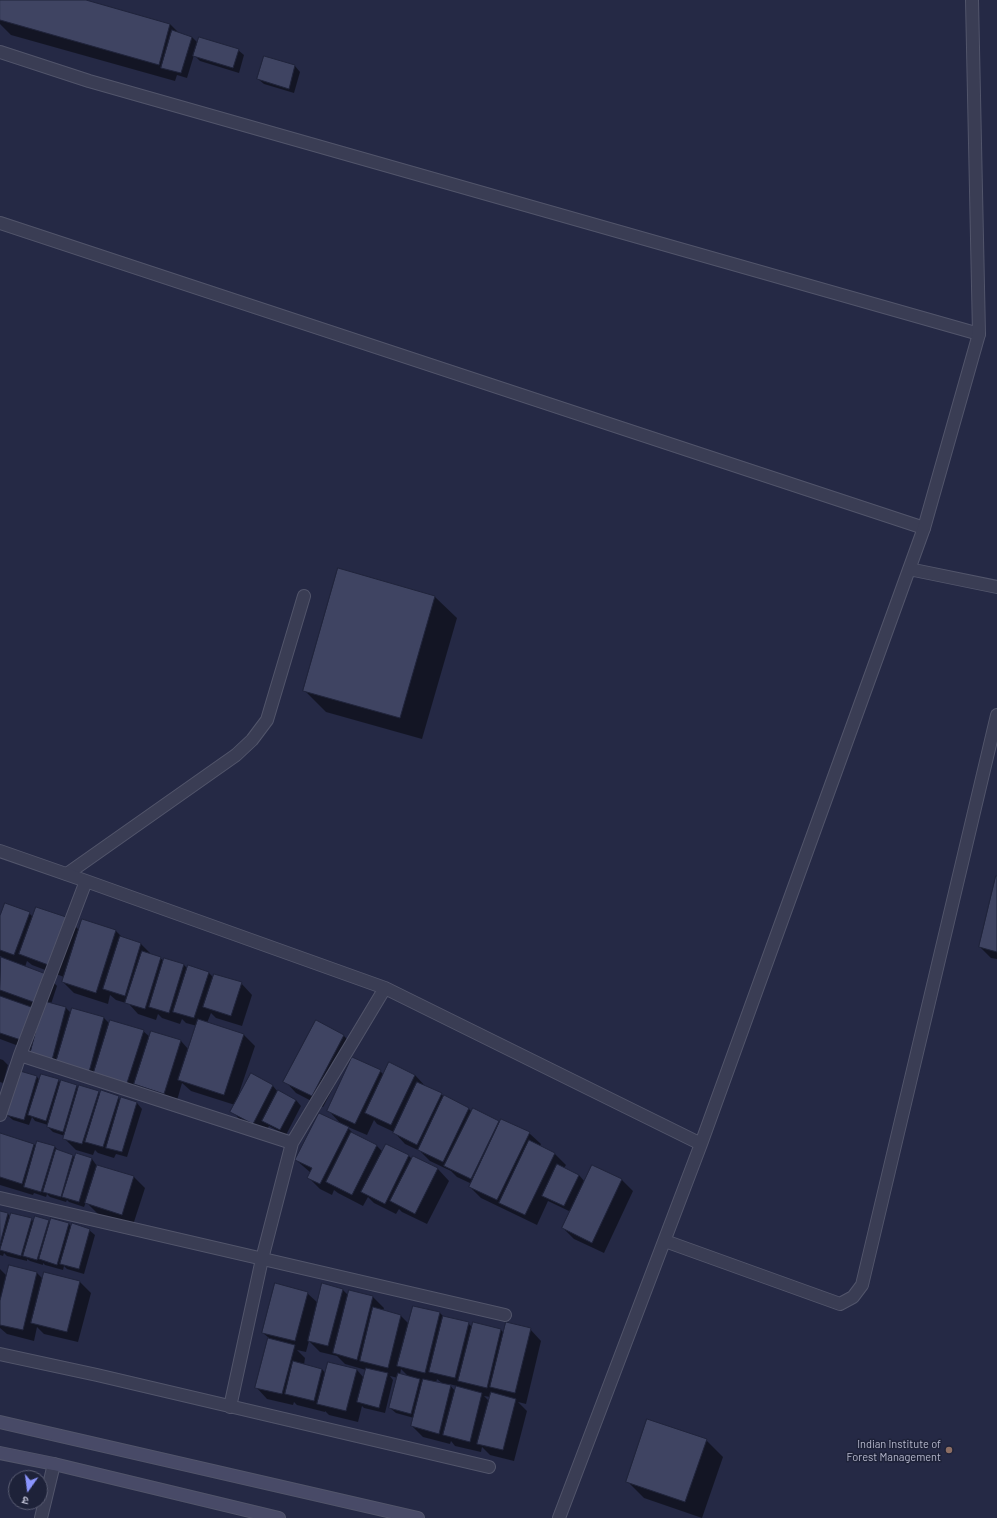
<!DOCTYPE html>
<meta charset="utf-8">
<style>
body{margin:0}
#map{position:relative;width:997px;height:1518px;overflow:hidden;background:#252945;font-family:Barlow,"Noto Sans Devanagari",sans-serif}
canvas{display:block}
.north{position:absolute;left:8px;top:1470px;width:40px;height:40px;box-sizing:border-box;background:#1e2239;border:1px solid #5b5e74;border-radius:50%;rotate:194deg;font-size:11px;font-weight:700;line-height:16px;text-align:center;color:#b7b9cd}
.north::after{content:'';display:block;margin:auto;width:14px;height:18px;background:#8b95fe;clip-path:polygon(50% 0,100% 100%,50% 72%,0 100%)}
</style>
<div id="map">
<canvas width="997" height="1518"></canvas>
<div class="north">उ</div>
</div>
<script>
const ctx = document.querySelector('canvas').getContext('2d');
ctx.lineJoin = 'round';
function fillPath(path, color) { ctx.fillStyle = color; ctx.fill(path, 'evenodd'); }
function stroke(path, color, width, dash) { ctx.strokeStyle = color; ctx.lineWidth = width; ctx.lineCap = dash ? 'butt' : 'round'; ctx.setLineDash(dash || []); ctx.stroke(path); }
function write(font, color, halo, rows, align = 'center') {
  ctx.font = font + ' Barlow,sans-serif'; ctx.lineWidth = 3; ctx.setLineDash([]); ctx.textBaseline = 'middle'; ctx.strokeStyle = halo; ctx.fillStyle = color; for (const [text, x, y, turn = 0] of rows) {
    ctx.save(); ctx.translate(x, y); ctx.rotate((+turn || 0) * Math.PI / 180); ctx.textAlign = isNaN(turn) ? turn : align; if (halo) ctx.strokeText(text, 0, 0); ctx.fillText(text, 0, 0); ctx.restore();
  }
}
const shadow = new Path2D(`
 M0,0h82l88,24 9,9 13,4 6,6 40,7 6,5 -5,18 -39,-12 -6,-6 -7,23 -10,-3 -2,6 -164,-46 -11,-11z
 M265,57l30,9 5,6 -6,21 -30,-9 -6,-5z
 M339,569l96,28 22,21 -35,121 -96,-27 -22,-22z
 M997,877v82l-6,-1 -11,-11z
 M29,913l5,5 34,1 11,11 37,1 7,7 18,6 11,11 8,3 4,3 1,-2 19,6 4,4 21,4 5,5 27,5 11,12 -10,31 -26,-8 -5,-5 -4,10 37,12 11,11 -17,50 2,1 11,-22 22,11 5,6 18,8 5,6 -15,29 -17,-9 -5,8 -21,-11 -11,-12 3,-6 -44,-14 -9,-8 -6,21 -107,-31 -37,-22 -32,-12v-76l2,-6 -2,-1v-38zM27,961l5,4 32,12 -1,5 11,11 34,11 2,-9 6,5 13,4 9,10 18,6 2,-6 4,4 18,6 2,-5 4,4 11,3 -8,24 -8,-9 -30,-9 -1,5 -7,-6 -33,-7 -6,-6 -33,-5 -5,-5 -15,-4 6,-18 -11,-12 -21,-7zM70,1065l24,7v2z
 M316,1022l28,14 11,11 -32,60 -27,-14 -11,-12z
 M0,1059l3,1 5,5 -5,18 -3,-1z
 M380,1071l4,4h31l11,12 43,22 3,3 1,-2 28,13 28,10 12,11 -1,2 14,7 12,12 -2,3 15,7 6,7 8,-16 29,14 11,11 -29,62 -30,-14 -11,-11 8,-16 -23,-11 -11,24 -56,-27 -11,-11 2,-3 -15,-7 -6,-6 -21,-10 -10,-10 -15,-7 -11,-12 -17,-8 -3,-4 -7,15 -26,-11 -13,-14z
 M20,1072l17,5 3,3h18l3,3 16,3 2,3 19,3 3,2 17,3 3,3 16,3 5,6 -15,48 -11,-3 -2,4 -16,-5 -3,-3 -2,5 -17,-5 -12,-12 1,-2 -12,-4 -5,-5v-2l-13,-4 -3,-4 -3,8 -16,-5 -6,-5z
 M348,1128l7,7 22,11 6,6 4,-7 22,11 3,3 1,-2 25,12 11,12 -22,43 -25,-12 -3,-3 -3,5 -22,-11 -6,-6 -5,9 -25,-13 -4,-3 -2,5 -12,-6 -12,-12 3,-4 -15,-13z
 M0,1134l34,10 2,3h19l4,4 14,5 2,2 17,1 5,7 37,11 11,11 -12,37 -35,-11 -12,-12 -2,5 -15,-5 -2,-2 -1,2 -16,-5 -3,-3 -1,3 -12,-4 -1,2 -33,-10z
 M0,1212l8,2 3,3 20,2 3,3 14,-2 2,3 19,1 3,3 17,3 6,5 -11,39 -17,-5 -3,-3 -1,4 -18,-5 -2,-2v2l-13,-4 -3,-2v2l-20,-5 -3,-3 -1,3 -3,-1z
 M10,1267l27,6 6,6 36,2 12,12 -13,49 -34,-8 -7,-7 -3,14 -27,-7 -7,-6v2v-61l7,7z
 M342,1289l7,7 1,-5 23,6 11,11 -1,3 18,5 8,8 5,-17 26,6 4,4 24,6 5,5 1,-5 27,7 3,3 26,-4 11,12 -15,63 -8,-2 9,9 -13,50 -24,-6 -8,-8 -1,5 -26,-6 -4,-5 -1,3 -27,-7 -11,-11 2,-8 -18,-5 -6,-5 8,-30 -8,-2 3,4 -8,33 -21,-5 -2,-2 -4,16 -29,-7 -4,-4v1l-28,-7 -3,-3 -1,3 -26,-6 -11,-12 13,-49 -6,-5 44,-40 11,10zM309,1341l11,11 17,4 8,8 21,6 -2,8 -7,-8 -29,-7 -2,11 -4,-5 -18,-4 1,-7 -8,-8 9,2zM401,1369l9,9 -10,-3zM437,1379l6,5 -7,-1zM449,1384l8,2 -2,5zM484,1396l6,1 -1,4z
 M706,1440l17,17 -21,61 -58,-20 -17,-17z`);
const building = new Path2D(`
 M0,0h86l84,24 -11,41 -159,-45z
 M172,30l20,7 -11,36 -20,-5z
 M199,37l40,12 -6,19 -40,-12z
 M264,56l31,9 -6,24 -32,-10z
 M338,568l97,28 -35,122 -97,-27z
 M996,876h1v76l-18,-5z
 M5,903l25,9 -16,43 -14,-5v-34z
 M36,907l33,11 -18,48 -32,-12z
 M82,919l34,11 -20,63 -34,-11z
 M120,936l21,7 -16,53 -22,-7z
 M142,951l19,6 -16,52 -20,-6z
 M1,957l45,17 -10,29 -36,-13z
 M164,958l20,6 -15,49 -20,-6z
 M188,965l21,7 -15,46 -21,-6z
 M214,974l28,8 -11,34 -28,-9z
 M0,996l34,12 -13,32 -21,-7z
 M44,1001l22,6 -14,53 -22,-6z
 M72,1008l32,9 -15,55 -33,-10z
 M198,1019l46,15 -20,61 -46,-15z
 M110,1020l34,10 -18,56 -33,-11z
 M316,1020l28,15 -32,61 -29,-14z
 M151,1031l30,9 -17,54 -30,-10z
 M352,1057l29,13 -26,54 -28,-13z
 M389,1062l26,13 -24,50 -26,-12z
 M20,1071l17,5 -13,44 -18,-5z
 M251,1073l22,12 -20,39 -23,-12z
 M41,1074l18,5 -13,42 -18,-6z
 M61,1080l16,5 -14,47 -16,-5z
 M417,1082l25,11 -25,52 -24,-12z
 M79,1085l20,6 -17,53 -19,-5z
 M101,1090l18,6 -16,51 -18,-5z
 M278,1090l18,10 -16,30 -18,-9z
 M444,1095l25,13 -26,54 -25,-12z
 M121,1097l16,5 -15,50 -16,-4z
 M473,1108l26,13 -28,58 -27,-13z
 M319,1113l30,14 -29,57 -13,-6 5,-10 -17,-8z
 M501,1119l29,13 -33,68 -28,-13z
 M351,1132l26,13 -25,50 -26,-13z
 M0,1133l34,11 -12,40 -22,-7z
 M529,1140l26,13 -30,62 -26,-12z
 M37,1141l18,5 -14,46 -17,-5z
 M386,1144l23,11 -24,49 -24,-12z
 M56,1149l17,6 -12,42 -18,-5z
 M76,1153l16,5 -13,44 -17,-5z
 M413,1156l25,12 -23,46 -25,-13z
 M557,1164l22,11 -15,31 -22,-10z
 M97,1165l37,11 -12,39 -37,-12z
 M592,1165l30,14 -30,64 -30,-15z
 M0,1211l8,2 -8,31z
 M11,1213l21,5 -11,38 -21,-6z
 M35,1216l14,4 -12,40 -14,-4z
 M51,1218l18,5 -12,42 -18,-6z
 M72,1223l18,6 -11,40 -19,-5z
 M9,1265l28,7 -14,58 -23,-5v-24z
 M44,1272l36,9 -13,51 -36,-9z
 M275,1283l33,9 -13,49 -33,-8z
 M322,1283l21,6 -15,57 -20,-5z
 M349,1290l24,6 -16,64 -24,-7z
 M413,1306l27,6 -15,61 -28,-7z
 M373,1307l28,8 -13,53 -28,-7z
 M443,1316l26,6 -14,56 -26,-6z
 M473,1322l28,7 -14,59 -29,-7z
 M506,1322l25,6 -16,65 -25,-6z
 M268,1338l27,7 -13,49 -27,-6z
 M293,1361l29,8 -8,32 -29,-7z
 M328,1362l29,7 -11,42 -29,-7z
 M366,1368l22,5 -9,35 -22,-6z
 M398,1373l22,6 -9,35 -22,-6z
 M423,1379l28,6 -12,49 -28,-8z
 M456,1386l26,7 -12,49 -27,-7z
 M491,1392l25,7 -13,51 -26,-6z
 M647,1419l60,20 -22,63 -59,-20z`);
const service = new Path2D(`
 M0,52l89,29 890,253
 M0,223l924,305
 M67,874l169,-119 16,-15 15,-20 37,-124`);
const minor = new Path2D(`
 M909,569l88,18
 M0,851l86,30 299,107 316,156
 M20,1055l272,88
 M0,1115l20,-60 66,-174
 M0,1198l505,117
 M665,1241l175,63 13,-7 9,-12 135,-570
 M0,1354l97,21 392,92
 M230,1407l32,-148 30,-116 93,-155
 M41,1518l13,-54
 M559,1518l142,-374 223,-616 55,-194 -7,-334`);
const secondary = new Path2D(`
 M0,1422l418,96
 M0,1453l54,11 225,54`);
const markers = [
 [949,1450,4,"#8d6e63"]
];
const poiNames = [
 ["Indian Institute of",941,1444],
 ["Forest Management",941,1457]
];
fillPath(shadow, '#0007');
fillPath(building, '#3f4462');
stroke(building, '#20243b', 1);
stroke(service, '#52556b', 14);
stroke(minor, '#52556b', 14);
stroke(secondary, '#52556b', 14);
stroke(service, '#3a3d54', 12);
stroke(minor, '#3a3d54', 12);
stroke(secondary, '#484a67', 12);
for (const [x, y, r, color] of markers) { const dot = new Path2D(); dot.arc(x, y, r, 0, 2 * Math.PI); ctx.fillStyle = color; ctx.fill(dot); stroke(dot, '#1e2239', 1.5); }
write('11px', '#b7b9cd', '#1e2239', poiNames, 'right');
</script>
